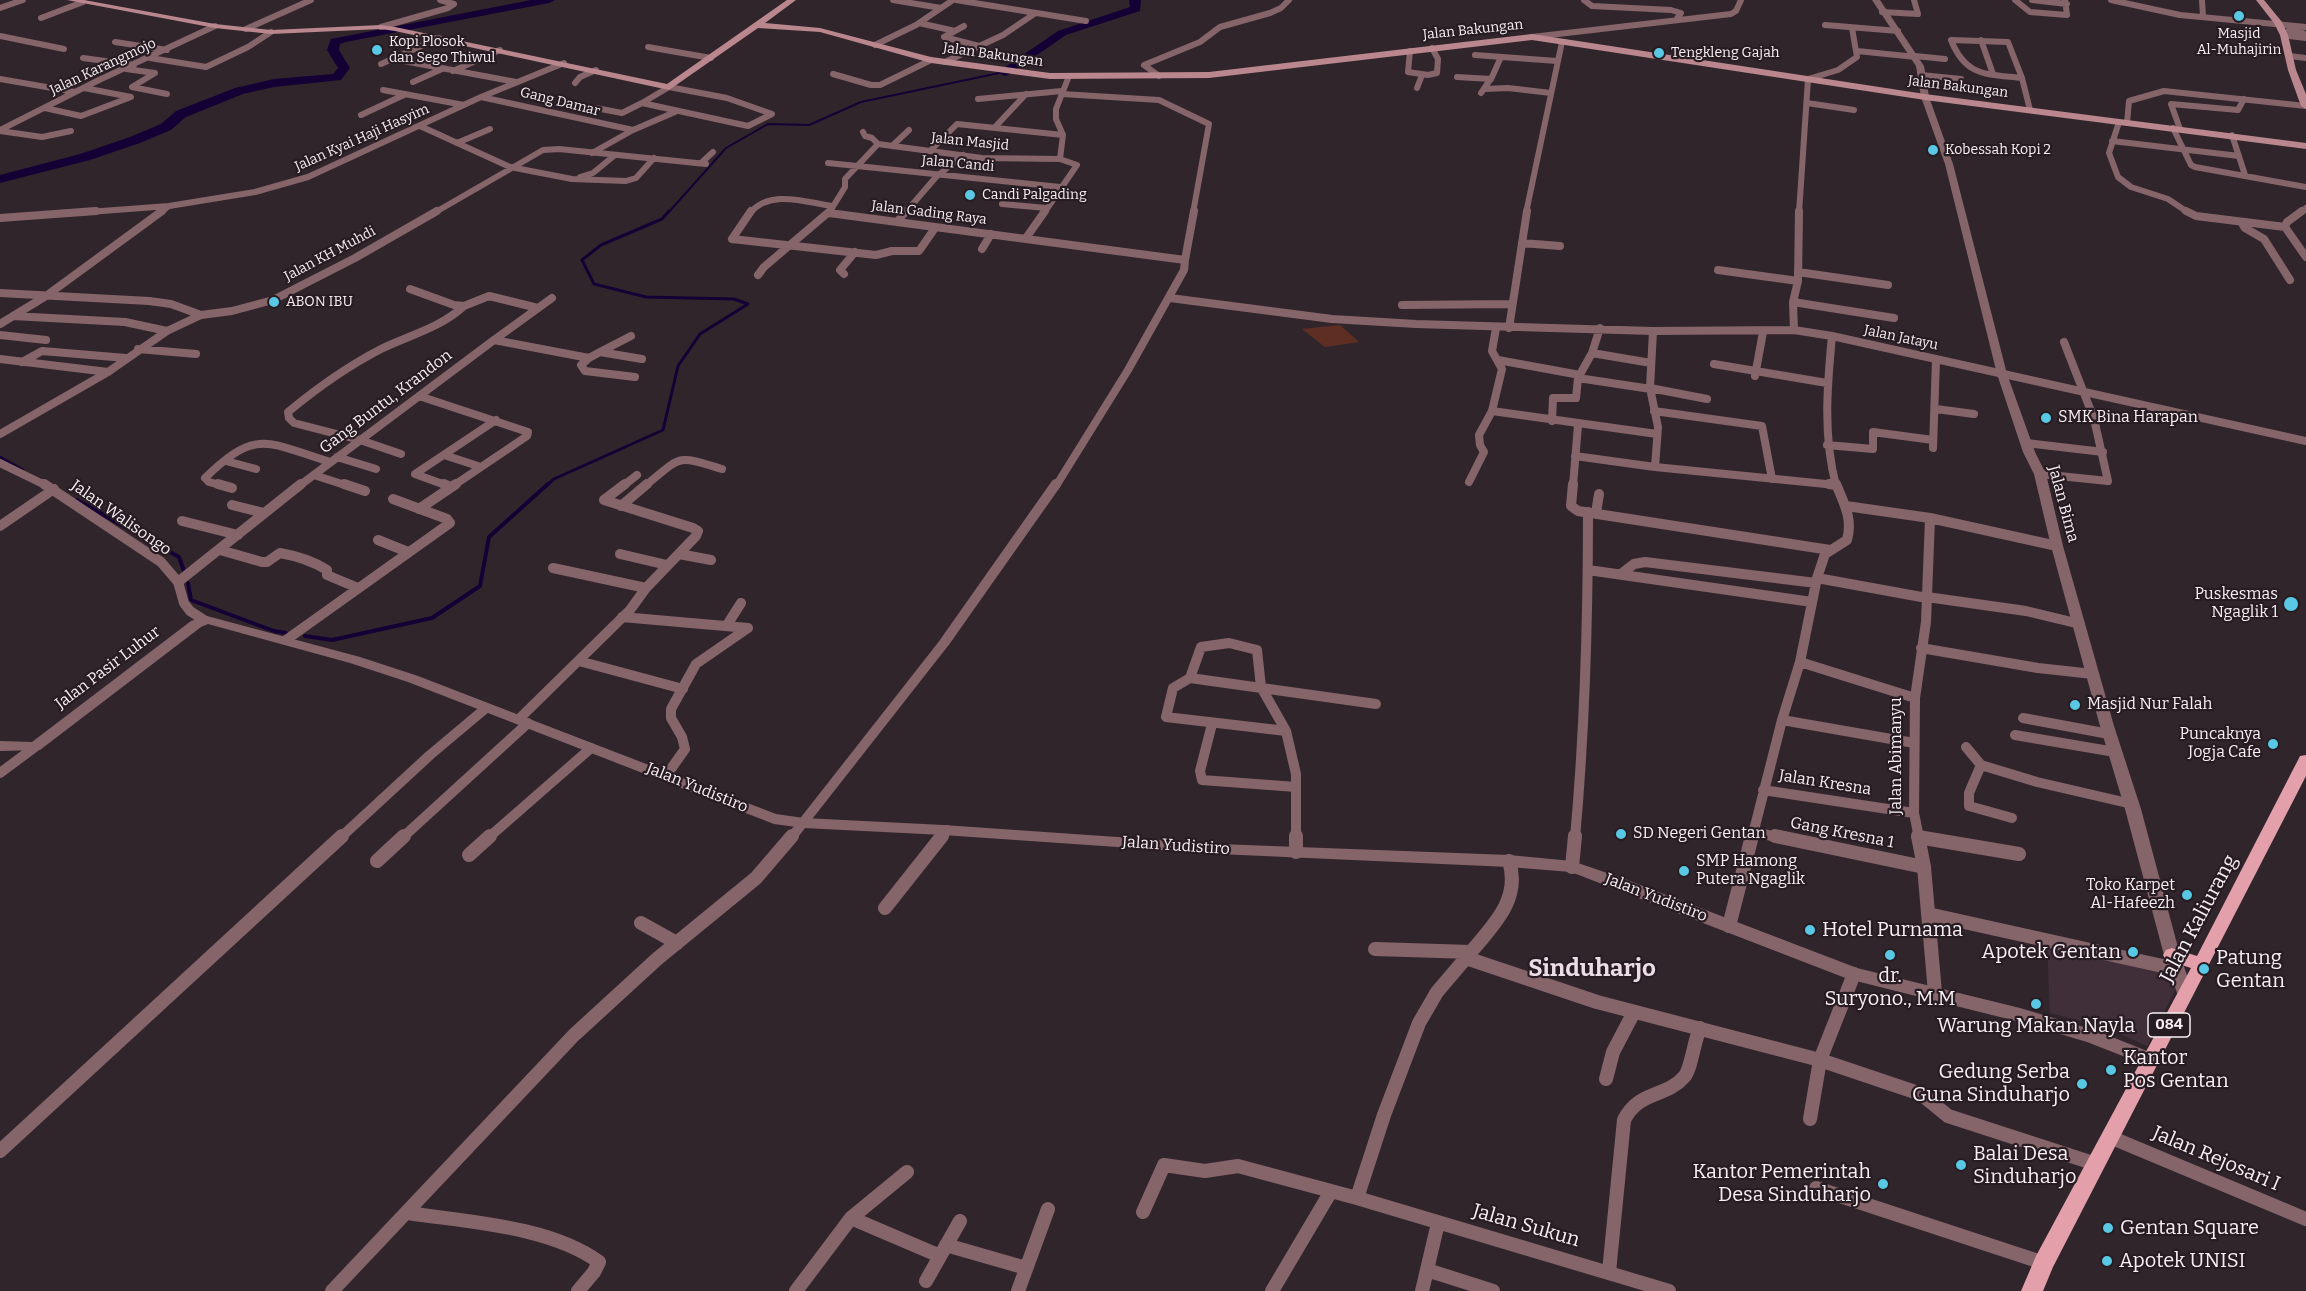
<!DOCTYPE html>
<style>
body{margin:0}
canvas{display:block;background:#31252c}
</style>
<canvas width="2306" height="1291"></canvas>
<script>
const ctx = document.querySelector('canvas').getContext('2d');
ctx.lineJoin = 'round';
function fillPath(path, color) { ctx.fillStyle = color; ctx.fill(path, 'evenodd'); }
function stroke(path, color, width, dash) { ctx.strokeStyle = color; ctx.lineWidth = width; ctx.lineCap = dash ? 'butt' : 'round'; ctx.setLineDash(dash || []); ctx.stroke(path); }
function write(font, color, halo, rows, align = 'center') {
  ctx.font = font + ' Bitter,serif'; ctx.lineWidth = 4.5; ctx.setLineDash([]); ctx.textBaseline = 'middle'; ctx.strokeStyle = halo; ctx.fillStyle = color; for (const [text, x, y, turn = 0] of rows) {
    ctx.save(); ctx.translate(x, y); ctx.rotate((+turn || 0) * Math.PI / 180); ctx.textAlign = isNaN(turn) ? turn : align; if (halo) ctx.strokeText(text, 0, 0); ctx.fillText(text, 0, 0); ctx.restore();
  }
}
const built = new Path2D(`
 M2047,943l119,26 10,19 -29,58 -40,-18 -57,-15z`);
const green = new Path2D(`
 M1340,325l19,17 -34,5 -23,-18z`);
const streamFar2 = new Path2D(`
 M668,213l58,-65 42,-24 41,1 52,-23 143,-30`);
const streamFar1 = new Path2D(`
 M0,457l23,13
 M546,486l8,-7 109,-49 15,-64 22,-32 48,-30 -14,-5 -88,-2 -52,-13 -12,-24 19,-15 61,-26 7,-8`);
const stream = new Path2D(`
 M77,500l102,57 5,14
 M188,583l3,17 83,31 12,2
 M305,636l27,4 100,-22 48,-32 9,-49 59,-53`);
const river = new Path2D(`
 M531,0h24l-6,3 -203,39 -6,2 -1,6 11,18 -9,12 -67,7 -31,7 -57,23 -15,13 -31,13 -50,17 -90,23v-8l80,-21 50,-17 31,-13 15,-13 59,-23 39,-9 59,-5 5,-6 -11,-18 4,-11z
 M1129,0h12l-1,11 -74,24 -58,40 -4,1 -6,-4 60,-41 72,-24z`);
const minorFar3 = new Path2D(`
 M893,0l48,8
 M956,0l130,21
 M1584,0l8,6 79,4 10,3 -5,7
 M2015,0l15,12 37,3 -2,-15
 M2032,0l35,4
 M2111,0l69,15 126,12
 M2202,0l1,16
 M0,8l23,-8
 M1882,12l36,2 -4,-14
 M41,18l42,-16
 M919,23l36,8
 M1825,25l73,6
 M964,26l-20,11 35,9
 M381,27l67,-19 6,-4 -14,-4
 M246,29l65,-29
 M2288,31l15,2 3,5 -17,-2z
 M0,36l64,13
 M1532,37l199,-23 5,-3 5,-11
 M1951,40l57,2 14,36c-36,-4 -56,-1 -71,-38z
 M1981,40l12,34
 M115,42l52,8
 M875,45l41,-20 37,-25
 M648,47l63,11
 M1410,51l-2,21 20,3 9,-2 1,-14 -6,-11
 M1857,51l59,6
 M1475,55l82,6
 M1915,56l30,3
 M2289,56l17,2
 M83,58l51,7
 M150,58l56,9 42,-20 23,-15
 M393,59l123,23
 M945,62l58,-27 31,-21
 M381,64l58,-26
 M126,69l29,4 -23,14 35,7
 M453,71l47,-21
 M833,74l38,11h9l51,-25
 M1921,75l40,4
 M1159,76l-15,-11 56,-23 20,-15 50,-14 11,-5 8,-8
 M1457,77l34,2
 M2022,78l8,32
 M0,79l75,13
 M413,82l29,-13
 M575,83l5,-6 16,-7
 M669,87l58,11 45,16 -24,12 -106,-23z
 M1417,88l5,-13
 M1484,89l24,-1 43,5
 M383,90l81,15
 M1481,93l11,-16 9,-20
 M1062,94l97,6 50,24 -16,89
 M481,97l152,33
 M978,99l84,-8
 M1807,103l47,7
 M45,108l36,8 50,-19 -47,-9
 M596,108l26,5 20,-10
 M361,115l45,-21
 M2119,122l-10,31 9,24 13,10 37,12 21,14
 M2127,123l2,-22 35,-10 142,15
 M420,126l90,41 62,12 54,2 10,-3 18,-20
 M995,127l31,-33
 M2173,128l18,37 4,2 111,20
 M2180,129l-9,-25 67,6 6,-11
 M0,130l99,-50 116,-54
 M0,131l42,6 29,-6
 M863,132l2,4 7,2 6,6
 M2232,135l13,40
 M2112,141l127,15
 M457,143l33,-14
 M878,144l104,14 78,1
 M892,146l17,-16
 M931,150l26,-26 106,11
 M592,153l41,-23 42,-18
 M701,163l12,-11
 M828,163l232,24
 M580,177l13,-4 22,-18
 M1002,204l44,4
 M75,213l94,-7
 M160,213l9,-7 86,-14 53,-15 173,-80 83,-34
 M434,213l109,-63 16,-1 147,15
 M750,213c20,-24 55,-11 82,-7
 M829,213l16,-26v-8l33,-35
 M905,213l31,-36 27,-22
 M1044,213l33,-48 -17,-6 3,-24 -7,-16v-10l13,-33
 M1526,213l36,-171
 M1799,213l9,-134 30,-9 19,-13 -5,-29
 M2300,213l6,-5`);
const minorFar2 = new Path2D(`
 M2186,211l10,5 89,11
 M2302,211l-15,11 -2,5 21,30
 M829,213l356,47 -1,10 -56,100 -72,116
 M0,218l96,-7
 M897,222l9,-11
 M2241,222l4,6 19,11 26,41
 M1026,238l19,-27
 M732,239l144,16 16,-4h27l16,-23
 M732,239l19,-28
 M1522,243l38,3
 M982,249l9,-15
 M1185,260l9,-49
 M1718,270l80,11
 M1798,272l90,13
 M844,274l-4,-4 15,-18
 M758,275l6,-8 66,-56
 M410,289l44,16 10,1 25,-10 49,12
 M0,293l149,8 22,3 30,11
 M1170,298l162,21 84,5 237,7 141,-1 38,6 474,105
 M1793,302l101,16
 M1402,305l109,-1
 M13,316l112,6 42,9
 M0,324l46,-28 116,-85
 M1509,328l18,-117
 M1794,330l-1,-28 5,-21 1,-70
 M1653,331l-3,57 8,39 -3,40 181,18
 M0,335l46,5
 M1832,336c-5,52 -9,99 4,150
 M494,340l58,-42
 M138,349l58,5
 M600,352l31,-16
 M1592,353l59,10
 M589,358l-8,7 4,6 50,6
 M0,359l108,13
 M1498,360l82,15
 M22,362l20,-11 84,7
 M1714,364l113,19
 M1755,376l8,-44
 M1578,378l73,11
 M1650,388l57,11
 M419,396l109,36 -1,4 -74,50
 M1936,409l38,5
 M1492,411l165,23
 M1654,411l108,15 10,53
 M1552,421l1,-23h23l2,-20 14,-25 8,-25
 M0,434l108,-62 59,-41 34,-16 31,-4 41,-11 82,-42 82,-47
 M2026,443l77,9
 M1827,445l46,4v-17l60,8
 M1933,448l3,-89
 M401,454l-41,-14 -66,-17 -5,-5 -1,-6c29,-24 60,-46 93,-63 29,-14 59,-21 83,-43
 M444,455l37,12
 M1575,456l80,11
 M337,457l39,12
 M226,461l30,8
 M0,463l47,23
 M2040,474l68,7 -14,-62 -30,-77
 M314,475l34,11
 M1469,482l15,-30 -4,-7 -1,-10 13,-24 10,-42 -10,-18 4,-23
 M224,486l-15,-4 -4,-4c52,-51 63,-35 125,-16
 M299,486l195,-146 95,18 11,-6 42,7
 M448,486l-33,-12 81,-54
 M623,486l14,-11
 M645,486c38,-31 30,-31 77,-17
 M1573,486l5,-61`);
const minorFar1 = new Path2D(`
 M44,484l117,78 17,20 6,21 6,8 14,9
 M218,484l14,4
 M344,484l21,7
 M444,484l7,3
 M1573,484l-2,22 7,5 252,39
 M1829,484l7,1
 M232,505l32,8
 M621,506l26,-22
 M1846,506l84,12 127,28
 M419,509l37,-25
 M1596,513l3,-19
 M182,521l56,14
 M0,526l54,-37
 M378,540l30,12
 M220,550l42,12h5l13,-9c17,3 33,8 47,17v5l31,13
 M620,554l47,11
 M679,554l32,6
 M553,568l93,20
 M1588,570l224,32
 M1621,574l13,-10 11,-2 171,21
 M1817,578l110,20
 M178,582l123,-98
 M1927,597l99,14 54,13
 M622,617l126,11 -52,36 -25,45v9l11,19 3,12 -19,27
 M727,625l14,-22
 M286,640l164,-117 -3,-4 -54,-20
 M1229,643l28,7 4,37 25,44 -120,-14 7,-29 17,-10 11,-31z
 M1921,648l117,20 55,6
 M579,661l104,28
 M1800,662l115,36
 M1190,678l186,26
 M2023,718l86,16
 M519,719l111,-109 16,-22 50,-52 2,-5 -5,-3 -89,-28 21,-16
 M1782,720l132,23
 M1212,724l-12,47 2,9 94,7
 M1286,731l10,43v64
 M2015,735l100,17
 M1966,747l15,18 56,17 95,22
 M1981,765l-12,28v13l43,12
 M0,773l35,-26
 M1763,790l151,23
 M1753,832l29,6
 M1918,837l5,1
 M340,838l90,-83 56,-47
 M402,838l126,-115
 M488,838l103,-90
 M791,838l153,-195 112,-159
 M941,838l6,-8
 M1575,838c10,-110 13,-216 13,-326
 M1752,838l30,-118 18,-58 17,-84 8,-24 22,-14c6,-21 -3,-37 -11,-56
 M1919,838l-5,-25 1,-115 11,-76 4,-104`);
const minor = new Path2D(`
 M1296,836v16
 M1775,836l149,31
 M1918,836l6,31 11,126
 M1918,837l101,17
 M469,855l21,-19
 M377,861l27,-25
 M1509,861c13,41 -20,68 -43,97l131,44 223,58 -10,59
 M1572,867l3,-31
 M885,908l57,-72
 M1928,914l248,55
 M641,923l36,20
 M1729,926l23,-90
 M1375,949l96,3
 M1854,974l-34,86 101,34 27,22 148,48
 M1606,1079l7,-27 21,-40
 M2110,1137l196,82
 M0,1151l342,-315
 M1816,1188l228,75
 M1357,1198l27,-83 35,-92 18,-31 29,-34
 M1143,1212l21,-47 41,6 33,-5 119,32 312,93
 M408,1213c59,9 142,13 191,49l-5,10 -16,19
 M851,1218l89,38
 M946,1245l80,23
 M1427,1270l66,21
 M1609,1272l15,-152c15,-30 42,-22 60,-43 7,-7 10,-36 16,-49
 M926,1281l34,-60
 M332,1291l242,-256 83,-76 99,-81 36,-42
 M796,1291l55,-73 56,-46
 M1018,1291l30,-82
 M1272,1291l58,-98
 M1422,1291l16,-68`);
const tertiary = new Path2D(`
 M1872,0h8l44,66 5,31 24,67 54,210 28,78 11,22 17,72 51,180 27,83 39,146 13,38 -2,5 -6,2 -6,-2 -2,-5 -13,-38 -39,-146 -25,-83 -49,-180 -17,-72 -11,-22 -26,-78 -52,-210 -24,-67 -5,-31z
 M207,616l153,41 58,19 358,138 28,4 139,7 276,19 290,11 63,6 50,17 235,90 163,40 77,23 60,24 3,5 -3,5 -6,2 -64,-25 -67,-20 -172,-43 -277,-107 -62,-5 -290,-13 -276,-19 -139,-7 -30,-4 -366,-142 -58,-19 -142,-39 -7,3 -161,123 -40,1v-10l32,1 159,-121z`);
const secondary = new Path2D(`
 M67,0h17l131,24 56,6 110,-5 14,2 272,57 120,-84h9l-31,23 55,5 111,29 119,16 159,-1 323,-38 393,60 381,49v6l-381,-49 -393,-60 -323,38 -159,1 -119,-16 -111,-31 -62,-4 -89,62 -274,-59 -14,-2 -110,5 -56,-6z
 M2256,0h8l18,22 6,13 8,35 10,24v15l-5,-3 -13,-36 -8,-35 -6,-12z`);
const primary = new Path2D(`
 M2306,755v21l-253,491 -10,24h-22l15,-35 155,-288 -25,-8 -3,-5 3,-5 6,-2 25,8 101,-196 2,-4z`);
const markers = [
 [2239,16,6,"#59c8e4"],
 [377,50,6,"#59c8e4"],
 [1659,53,6,"#59c8e4"],
 [1933,150,6,"#59c8e4"],
 [970,195,6,"#59c8e4"],
 [274,302,6,"#59c8e4"],
 [2046,418,6,"#59c8e4"],
 [2291,604,8,"#59c8e4"],
 [2075,705,6,"#59c8e4"],
 [2273,744,6,"#59c8e4"],
 [1621,834,6,"#59c8e4"],
 [1684,871,6,"#59c8e4"],
 [2187,895,6,"#59c8e4"],
 [1810,930,6,"#59c8e4"],
 [2133,952,6,"#59c8e4"],
 [1890,955,6,"#59c8e4"],
 [2204,969,6,"#59c8e4"],
 [2036,1004,6,"#59c8e4"],
 [2111,1070,6,"#59c8e4"],
 [2082,1084,6,"#59c8e4"],
 [1961,1165,6,"#59c8e4"],
 [1883,1184,6,"#59c8e4"],
 [2108,1228,6,"#59c8e4"],
 [2107,1261,6,"#59c8e4"]
];
const farStreetnames = [
 ["Jalan Bakungan",1473,30,-6],
 ["Jalan Bakungan",993,55,8],
 ["Jalan Karangmojo",103,67,-25],
 ["Jalan Bakungan",1958,87,7],
 ["Gang Damar",560,102,14],
 ["Jalan Kyai Haji Hasyim",362,138,-24],
 ["Jalan Masjid",970,142,6],
 ["Jalan Candi",958,164,5],
 ["Jalan Gading Raya",929,213,7],
 ["Jalan KH Muhdi",330,254,-28],
 ["Jalan Jatayu",1901,338,12]
];
const farPoinames = [
 ["Masjid",2239,34,"center"],
 ["Al-Muhajirin",2239,50,"center"],
 ["Kopi Plosok",389,42],
 ["dan Sego Thiwul",389,58],
 ["Tengkleng Gajah",1671,53],
 ["Kobessah Kopi 2",1945,150],
 ["Candi Palgading",982,195],
 ["ABON IBU",286,302]
];
const shields = [
 [2169,1025,42]
];
const shieldNames = [
 ["084",2169,1025]
];
const streetNames = [
 ["Gang Buntu, Krandon",386,402,-37],
 ["Jalan Bima",2063,504,75],
 ["Jalan Walisongo",121,518,35],
 ["Jalan Pasir Luhur",108,668,-37],
 ["Jalan Abimanyu",1897,756,-90],
 ["Jalan Kresna",1825,783,9],
 ["Jalan Yudistiro",697,788,22],
 ["Gang Kresna 1",1842,833,11],
 ["Jalan Yudistiro",1176,846,4],
 ["Jalan Yudistiro",1656,898,21]
];
const poiNames = [
 ["SMK Bina Harapan",2058,418],
 ["Puskesmas",2278,595,"right"],
 ["Ngaglik 1",2278,613,"right"],
 ["Masjid Nur Falah",2087,705],
 ["Puncaknya",2261,735,"right"],
 ["Jogja Cafe",2261,753,"right"],
 ["SD Negeri Gentan",1633,834],
 ["SMP Hamong",1696,862],
 ["Putera Ngaglik",1696,880],
 ["Toko Karpet",2175,886,"right"],
 ["Al-Hafeezh",2175,904,"right"]
];
const nearStreetnames = [
 ["Jalan Kaliurang",2199,919,-62],
 ["Jalan Rejosari I",2216,1159,23],
 ["Jalan Sukun",1526,1226,16]
];
const nearPoinames = [
 ["Hotel Purnama",1822,930],
 ["Apotek Gentan",2121,952,"right"],
 ["Patung",2216,958],
 ["Gentan",2216,981],
 ["dr.",1890,976,"center"],
 ["Suryono., M.M",1890,999,"center"],
 ["Warung Makan Nayla",2036,1026,"center"],
 ["Kantor",2123,1058],
 ["Pos Gentan",2123,1081],
 ["Gedung Serba",2070,1072,"right"],
 ["Guna Sinduharjo",2070,1095,"right"],
 ["Balai Desa",1973,1154],
 ["Sinduharjo",1973,1177],
 ["Kantor Pemerintah",1871,1172,"right"],
 ["Desa Sinduharjo",1871,1195,"right"],
 ["Gentan Square",2120,1228],
 ["Apotek UNISI",2119,1261]
];
const nearQuarternames = [
 ["Sinduharjo",1592,969]
];
fillPath(built, '#402f39');
fillPath(green, '#5e2e22');
stroke(streamFar2, '#140034', 2);
stroke(streamFar1, '#140034', 3);
stroke(stream, '#140034', 4);
fillPath(river, '#140034');
stroke(minorFar3, '#86656a', 6);
stroke(minorFar2, '#86656a', 8);
stroke(minorFar1, '#86656a', 10);
stroke(minor, '#86656a', 14);
fillPath(tertiary, '#86656a');
fillPath(secondary, '#ba878e');
fillPath(primary, '#e3a0aa');
for (const [x, y, r, color] of markers) { const dot = new Path2D(); dot.arc(x, y, r, 0, 2 * Math.PI); ctx.fillStyle = color; ctx.fill(dot); stroke(dot, '#271c22', 2); }
write('14px', '#f7eff3', '#271c22', farStreetnames);
write('14px', '#f7eff3', '#271c22', farPoinames, 'left');
for (const [x, y, w] of shields) { const box = new Path2D(); box.roundRect(x - w / 2, y - 12, w, 24, 4.5); ctx.fillStyle = '#271c22'; ctx.fill(box); stroke(box, '#f7eff3', 1.5); }
write('bold 15px', '#f7eff3', null, shieldNames);
write('16px', '#f7eff3', '#271c22', streetNames);
write('16px', '#f7eff3', '#271c22', poiNames, 'left');
write('20px', '#f7eff3', '#271c22', nearStreetnames);
write('20px', '#f7eff3', '#271c22', nearPoinames, 'left');
write('bold 24px', '#ecdce5', '#271c22', nearQuarternames);
</script>
